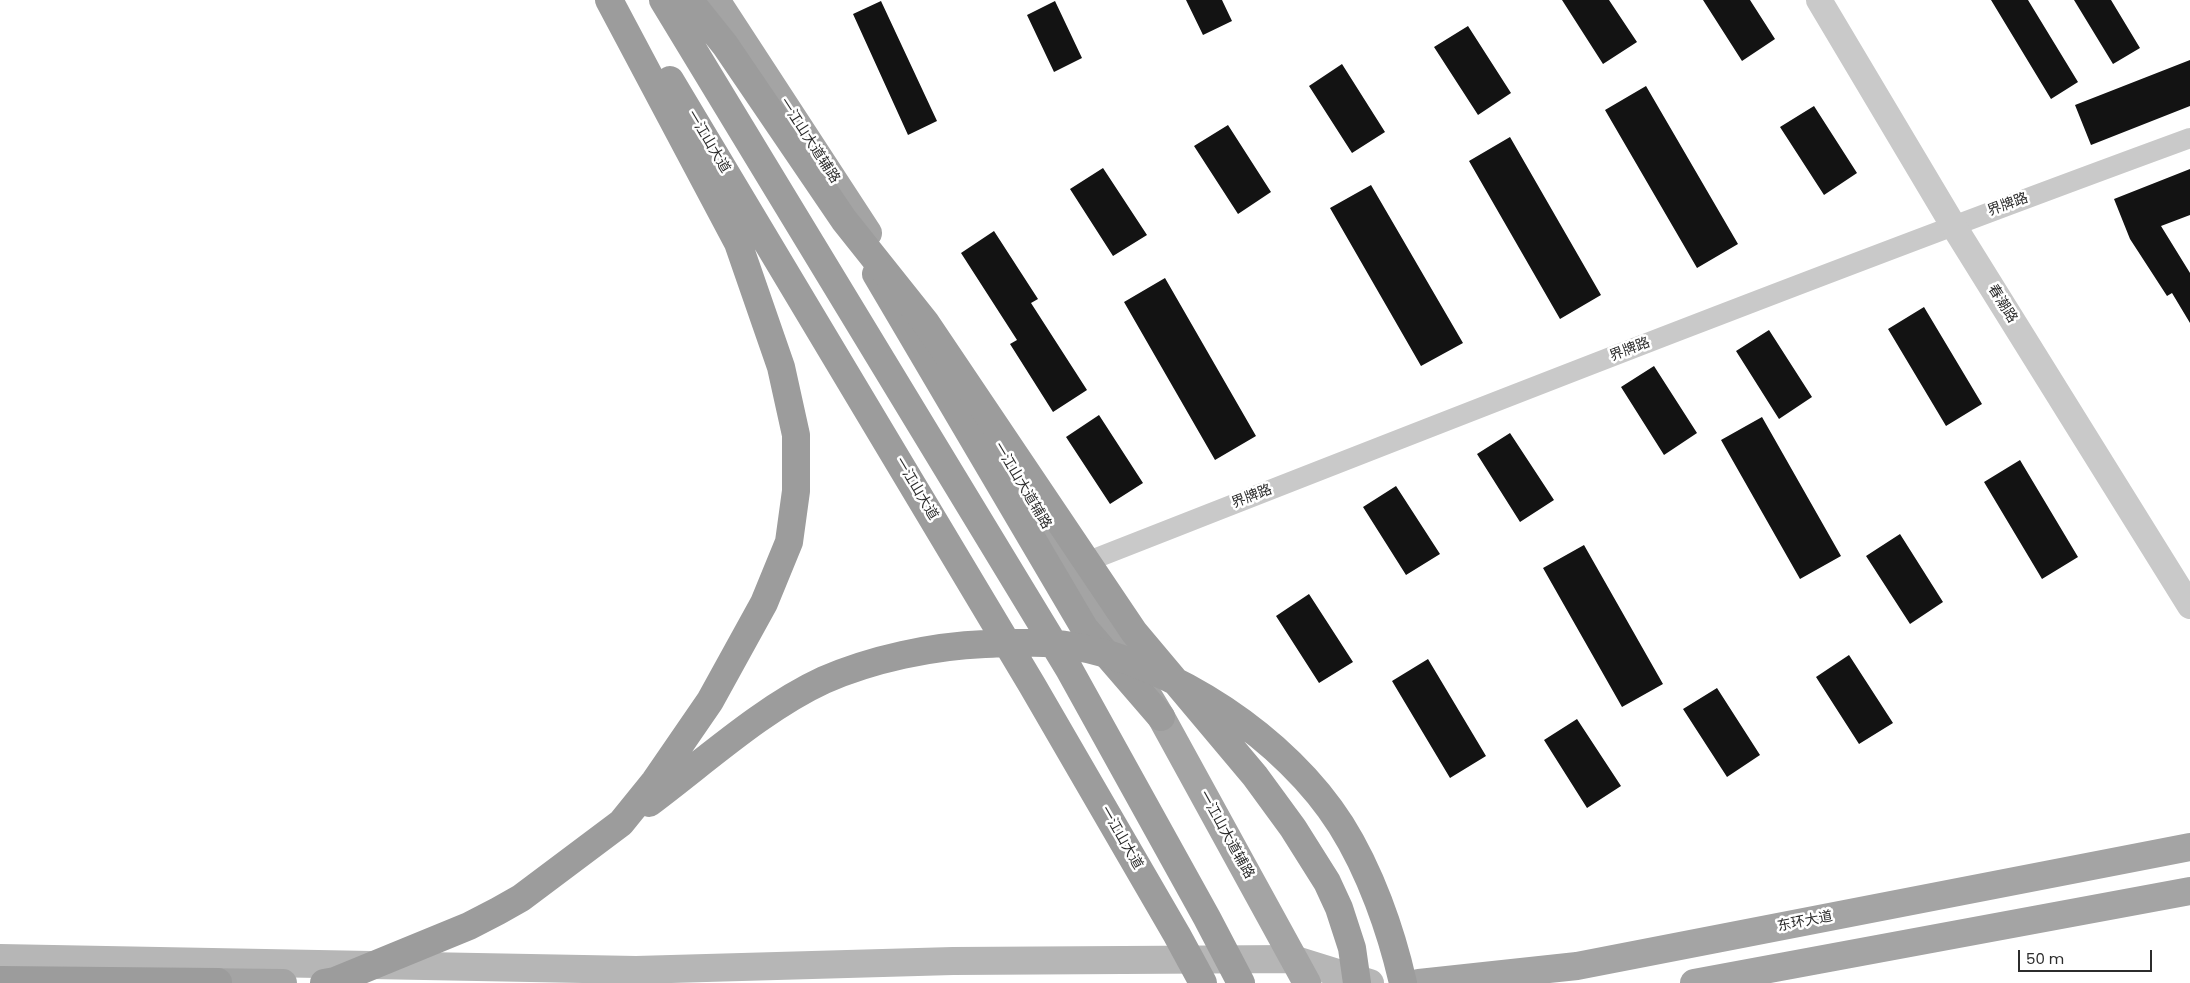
<!DOCTYPE html>
<html>
<head>
<meta charset="utf-8">
<style>
	body { margin:0 }
	#map { position:relative; width:2190px; height:983px; overflow:hidden; background:#fff; font-family:Poppins,sans-serif }
	canvas { display:block }
	.scale { position:absolute; left:2018px; top:950px; width:134px; height:22px; box-sizing:border-box; border:2px solid #2c2c2c; border-top:0; padding-left:6px; font-size:15px; line-height:18px; white-space:nowrap; color:#2c2c2c; -webkit-text-stroke:4px #fff; paint-order:stroke }
</style>
</head>
<body>
<div id="map">
<canvas width="2190" height="983"></canvas>
<div class="scale">50 m</div>
</div>
<script>
const context = document.querySelector('canvas').getContext('2d');
context.lineJoin = 'round';
function paint(path, color) { context.fillStyle = color; context.fill(path, 'evenodd'); }
function trace(path, color, width, dash) { context.strokeStyle = color; context.lineWidth = width; context.lineCap = dash ? 'butt' : 'round'; context.setLineDash(dash || []); context.stroke(path); }
function write(font, color, halo, rows, align = 'center') {
  context.font = font + ' Poppins,"Noto Sans SC",sans-serif'; context.lineWidth = 5; context.setLineDash([]); context.textBaseline = 'middle'; context.strokeStyle = halo; context.fillStyle = color; for (const [text, x, y, turn = 0] of rows) {
    context.save(); context.translate(x, y); context.rotate((+turn || 0) * Math.PI / 180); context.textAlign = isNaN(turn) ? turn : align; if (halo) context.strokeText(text, 0, 0); context.fillText(text, 0, 0); context.restore();
  }
}
paint(new Path2D(`
	M1186 0H1222L1232 21 1203 35Z
	M1562 0H1609L1637 42 1603 64Z
	M1703 0H1750L1775 39 1742 61Z
	M1991 0H2028L2078 82 2051 99Z
	M2074 0H2111L2140 48 2113 64Z
	M881 1 937 121 908 135 853 14Z
	M1055 1 1082 58 1054 72 1027 15Z
	M1468 26 1511 93 1478 115 1434 47Z
	M2190 60V106L2091 145 2075 105Z
	M1342 64 1385 132 1352 153 1309 86Z
	M1646 86 1738 244 1697 268 1605 110Z
	M1814 106 1857 173 1824 195 1780 127Z
	M1228 125 1271 192 1238 214 1194 146Z
	M1510 137 1601 295 1560 319 1469 161Z
	M1103 168 1147 235 1113 256 1070 189Z
	M2190 169V215L2161 226 2190 273V323L2172 293 2167 296 2130 239 2114 199Z
	M1371 185 1463 343 1421 366 1330 208Z
	M994 231 1038 299 1031 303 1087 390 1053 412 1010 344 1017 340 961 253Z
	M1165 278 1256 436 1215 460 1124 302Z
	M1924 307 1982 404 1946 426 1888 329Z
	M1769 330 1812 397 1779 419 1736 351Z
	M1654 366 1697 433 1664 455 1621 387Z
	M1099 415 1143 483 1110 504 1066 437Z
	M1762 417 1841 556 1800 579 1721 440Z
	M1510 433 1554 500 1520 522 1477 454Z
	M2020 460 2078 557 2042 579 1984 482Z
	M1396 486 1440 554 1406 575 1363 507Z
	M1900 534 1943 602 1910 624 1866 556Z
	M1584 545 1663 684 1622 707 1543 568Z
	M1309 594 1353 662 1319 683 1276 616Z
	M1849 655 1893 723 1859 744 1816 677Z
	M1428 659 1486 756 1450 778 1392 681Z
	M1717 688 1760 755 1727 777 1683 709Z
	M1577 719 1621 786 1587 808 1544 740Z`), '#131313');
trace(new Path2D(`
	M1076 566C1446 421 1816 275 2190 138`), '#c9c9c9', 20);
trace(new Path2D(`
	M1819 0 1953 225 2190 606`), '#c9c9c9', 26);
trace(new Path2D(`
	M0 958 636 970 953 961 1293 959 1370 983`), '#b6b6b6', 28);
trace(new Path2D(`
	M716 0 868 233
	M1028 496 1161 717 1307 983
	M195 982 283 983
	M1419 983 1577 966 2190 847
	M1694 983 2190 891`), '#a4a4a4', 28);
trace(new Path2D(`
	M876 274 1085 629 1161 717
	M0 980 218 982`), '#9c9c9c', 28);
trace(new Path2D(`
	M663 0 1069 669 1207 918 1241 983
	M689 0 725 45 844 220 926 323 1134 632 1255 776 1293 828 1327 882 1339 908 1352 948 1357 983
	M670 80 1032 685 1177 935 1203 983
	M649 803C704 762 763 708 824 680 872 659 933 646 985 644 1014 643 1043 641 1072 646 1173 663 1287 739 1341 825 1370 871 1391 930 1403 983
	M324 983 335 981 469 926 498 911 521 898 621 823 655 781 710 701 764 603 789 542 796 491V435L781 367 738 243 609 0`), '#9c9c9c', 28);
write('14px', '#2c2c2c', '#fff', [
	["一江山大道辅路",809,141,57],
	["一江山大道",708,142,59],
	["界牌路",2008,205,-20],
	["春潮路",2002,304,58],
	["界牌路",1630,350,-21],
	["一江山大道辅路",1022,486,59],
	["一江山大道",916,489,59],
	["界牌路",1252,497,-21],
	["一江山大道辅路",1226,835,61],
	["一江山大道",1121,838,60],
	["东环大道",1805,922,-11]
]);
</script>
</body>
</html>
